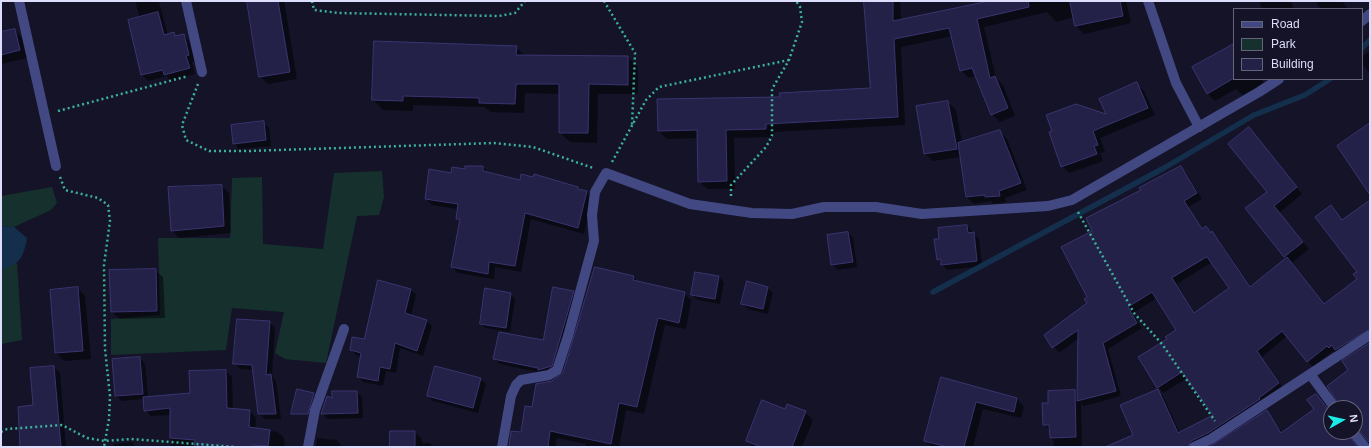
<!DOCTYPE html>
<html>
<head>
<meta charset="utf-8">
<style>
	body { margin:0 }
	#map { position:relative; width:1371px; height:448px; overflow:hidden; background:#141328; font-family:Arial,sans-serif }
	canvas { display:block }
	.frame { position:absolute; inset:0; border:2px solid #ddddfc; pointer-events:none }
	.legend { position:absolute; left:1233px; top:8px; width:130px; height:72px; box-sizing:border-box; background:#141328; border:1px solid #64647d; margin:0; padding:5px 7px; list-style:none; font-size:12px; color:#ddddfc }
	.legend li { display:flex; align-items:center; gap:8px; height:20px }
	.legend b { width:20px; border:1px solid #64647d }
	.north { position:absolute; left:1323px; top:400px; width:40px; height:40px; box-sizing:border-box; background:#141328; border:1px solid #64647d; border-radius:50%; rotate:82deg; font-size:11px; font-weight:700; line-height:16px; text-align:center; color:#ddddfc }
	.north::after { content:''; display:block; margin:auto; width:14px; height:18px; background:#1beae5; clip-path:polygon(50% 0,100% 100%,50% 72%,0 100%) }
</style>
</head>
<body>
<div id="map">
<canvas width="1371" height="448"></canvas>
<div class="frame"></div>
<ul class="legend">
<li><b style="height:5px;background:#424882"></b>Road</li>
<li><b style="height:11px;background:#16312d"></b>Park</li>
<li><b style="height:11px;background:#232147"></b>Building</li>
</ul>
<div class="north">N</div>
</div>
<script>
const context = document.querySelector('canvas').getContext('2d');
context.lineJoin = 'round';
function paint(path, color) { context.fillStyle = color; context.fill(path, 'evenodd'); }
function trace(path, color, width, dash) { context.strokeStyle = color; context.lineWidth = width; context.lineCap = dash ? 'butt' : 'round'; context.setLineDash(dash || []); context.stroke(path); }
paint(new Path2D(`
	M382 171 384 197 379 215 357 216 326 363 285 359 275 353 284 312 232 308 226 350 111 355V319L160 315 158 238H230L232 178 262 177 263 244 323 249 334 173Z
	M52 187 57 203 51 210 14 227 1 226V196Z
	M17 263 22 340 1 344V269Z`), '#16312d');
paint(new Path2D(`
	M1 226 14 227 27 238C24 255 20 266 1 269Z`), '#142f4b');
paint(new Path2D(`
	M135 1H162L159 2 168 35 174 34 177 37 183 35 189 41 195 61 192 62 195 74 171 81 167 76 148 81 142 75 140 18Z
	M248 1H284L297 79 268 84 260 76Z
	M865 1H900L901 20 988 1H1126L1131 23 1084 34 1076 26 1074 17 1056 22 1047 12 984 27 996 78 1003 85 1015 116 1000 122 992 114 976 76 969 78 961 70 952 36 901 47 905 125 774 132V137L734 138 735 189H707L699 181 698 138 667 139 659 131 781 98 871 89Z
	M1259 1H1291L1294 9H1262Z
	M1315 1H1342L1348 9H1321Z
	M15 30 22 38 27 58 1 64V33Z
	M375 42 516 47 525 56 628 57 638 67V94H598L597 143 570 142 560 133V94L525 93 524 113 490 112 485 107 413 105V111L383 110 373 100Z
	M1234 45V79H1261L1264 83 1243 95 1236 89 1215 101 1207 93Z
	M1370 50V73L1362 64V57Z
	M1137 84 1144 91 1155 115 1100 138 1105 152 1100 153 1103 161 1069 173 1062 166 1050 133 1107 115Z
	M948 102 956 110 962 143 1000 132 1007 139 1027 190 1005 198 1006 202 993 204 991 201 974 204 966 197 961 157 933 161 925 154Z
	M263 122 269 128 271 146 239 149 234 143Z
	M1249 128 1302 194 1279 213 1309 249 1292 263 1325 305 1358 279V272L1331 206 1343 221 1370 201V337L1335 352 1333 351 1313 367 1287 336 1262 357 1284 389 1196 447H1107L1134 435 1157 390 1163 396 1180 433 1214 415 1187 378 1163 393 1158 387 1168 340 1177 330 1157 298 1133 313 1142 328 1108 349 1121 396 1084 406 1081 403 1082 447H1053L1054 441 1051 438 1050 430 1044 424 1050 404 1075 391 1078 395 1079 338 1059 353 1045 335 1088 304 1093 231 1142 190 1181 167 1186 172 1202 199 1188 207 1203 230 1206 228 1218 238 1251 287 1287 258 1246 208 1268 192ZM1212 262 1230 289 1195 313 1177 284Z
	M483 167 489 174 520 181 578 188 587 192 593 198 584 234 531 219 521 272 495 267 494 279 458 273 452 267 460 221 457 218 458 209 432 205 426 199 452 174Z
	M222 186 229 193 231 233 179 238 172 230 169 188Z
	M967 226 979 239 982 266 947 270 938 259Z
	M848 233 853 238 857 267 838 270 832 264Z
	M594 269 633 277 640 283 684 293 691 300 686 329 665 325 644 414 626 410 619 447H586V444L557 438 555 447H510L522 433 533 408 553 382 564 373Z
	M155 270 163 277 165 318 120 319 112 312Z
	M719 277 724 282 720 304 698 300 692 295Z
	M748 283 768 288 773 293 768 314 748 309 743 304Z
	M78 288 85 296 91 359 64 361 56 353Z
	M410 289 416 295 411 316 427 321 432 326 423 356 400 348 396 373 386 371 383 386 363 382 358 377 362 357 356 355 351 350 364 340Z
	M486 290 511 294 515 299 510 332 485 328 481 324Z
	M573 291 579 297 557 371 542 373 500 364 494 359 544 341Z
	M269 322 275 328 272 376 276 381 281 419H265L259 414 254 370 240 369 234 363Z
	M1370 343V441L1361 431H1358L1352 435 1353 443 1357 447H1211L1267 412 1283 433 1315 409 1316 395 1331 413V432H1355V408H1342L1349 371Z
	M140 358 145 364 148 397 191 393 226 371 232 377 233 410 250 411 256 418 255 429 278 432 284 438 285 447H171V415L151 416 145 410 144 399 122 401 116 396Z
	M53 367 60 373 66 447H21L34 406Z
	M942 378 1017 399 1024 407 1021 418 983 409 973 447H932L925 440Z
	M480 379 486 384 478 413 433 401 428 396Z
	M333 392H357L362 397 363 418 327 419 322 413 333 399Z
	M314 394 316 397 312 408 297 407Z
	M786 410 805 412 813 420 802 447H753L747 441Z
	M415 432 422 439V443H430L434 447H391Z
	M317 438 337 440 342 447H316Z
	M132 442 135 447H114V444Z`), '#0007');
trace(new Path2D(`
	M1362 48 1370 40
	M933 292 1164 168 1254 115 1305 95 1330 79`), '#142f4b', 5.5);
const building = new Path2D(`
	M247 1H278L290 72 259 77Z
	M864 1H893V21L989 1H1028L1029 7 977 19 990 78 995 76 1008 108 991 115 972 68 960 71 949 28 894 39 898 117 766 124V129L726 130 727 181 698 182 697 130 658 131 657 99 780 97 779 93 870 88Z
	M1070 1H1120L1123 16 1075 26Z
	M158 12 164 35 174 32 175 36 184 34 189 55 186 56 190 68 164 75 163 70 141 75 128 20Z
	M15 29 20 50 1 55V32Z
	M374 41 517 46 516 55 628 56V85L589 84 588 133H559V84H516L515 104 479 103V98L403 96V101L372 100Z
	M1234 44V78L1207 94 1192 67Z
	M1137 82 1148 108 1093 131 1098 145 1094 146 1097 154 1061 167 1049 132 1052 131 1046 115 1076 104 1106 114 1099 99Z
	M948 101 957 149 924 154 916 106Z
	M264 121 266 140 233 144 231 125Z
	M1370 123V195L1337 146Z
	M1249 127 1297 187 1274 206 1303 242 1284 257 1245 208 1267 192 1228 144Z
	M1000 130 1021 183 999 191 1000 196 985 197V195L966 197 958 143Z
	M465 166H483V171L520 180 521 174 533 177 534 174 578 187V189L587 191 578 228 525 213 515 266 489 262 488 274 451 267 460 219H456L458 204 425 199 429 169 451 173 452 167 465 169Z
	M1181 166 1197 193 1184 201 1202 229 1206 226 1211 233 1212 231 1250 287 1287 257 1324 304 1357 279 1353 274 1357 272 1315 217 1331 205 1342 220 1370 200V329L1335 350 1332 345 1329 348 1327 346 1307 362 1282 331 1257 351 1279 383 1259 398 1260 399 1208 433 1191 441 1188 447H1105L1133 435 1120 405 1158 389 1178 433 1213 415 1182 372 1157 388 1138 357 1167 339 1165 337 1176 330 1152 292 1128 307 1137 323 1103 343 1116 391 1077 401 1078 330 1052 348 1044 335 1087 303 1084 299 1087 297 1061 247 1092 231 1086 218 1141 190 1139 188ZM1207 257 1229 288 1194 313 1172 278Z
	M222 185 224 226 171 231 168 187Z
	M967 225 968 233 974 232 977 261 941 265V259L937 260 934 239H939L938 228Z
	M848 232 853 262 831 265 827 235Z
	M595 267 634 276 633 280 685 292 679 323 658 318 637 407 619 403 611 444 550 431 548 447H509L511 431 521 432 525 406 532 407 536 384 552 381 563 372Z
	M156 269 157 311 111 312 109 270Z
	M695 272 719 276 715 299 691 295Z
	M378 280 411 289 405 313 427 320 417 351 395 343 390 369 380 367 378 381 357 377 361 353 350 350 352 337 364 339Z
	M747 281 768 287 763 309 741 304Z
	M78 287 83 351 55 353 50 290Z
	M553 287 574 291 552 366 538 370V368L493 359 499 332 543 340Z
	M485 288 511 293 506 328 480 324Z
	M237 319 270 321 266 375 271 374 276 414H258L252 365 233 364Z
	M1370 343V443L1355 426V408H1341L1327 386 1348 370 1342 361Z
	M140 357 143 394 115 396 112 359Z
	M54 366 61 447H20L18 407 33 405 30 368Z
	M435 366 481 378 473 408 427 396Z
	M226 370 227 408 250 410 249 427 270 430 268 446 252 445V447H194L195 440 170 438V408L144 411 143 397 190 393 189 371Z
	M941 377 1017 398 1014 412 976 402 964 447H948L924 441Z
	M297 389 314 393 308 414H291Z
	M1075 390 1076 437 1050 438 1049 425H1043L1042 403H1048V391Z
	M332 391H357L358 413 321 414 327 396 332 398Z
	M1316 394 1331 413V432H1347L1357 447H1209L1267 410 1281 433 1314 409 1307 400Z
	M762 400 785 409 787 404 806 411 792 447H761L746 441Z
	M390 431H415V447H390Z`);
paint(building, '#232147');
trace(building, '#393571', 1);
trace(new Path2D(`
	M312 1 314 10 339 13 499 16 515 13 525 1
	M604 1 635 53 632 126
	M198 84 182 125 186 140 209 151H248L494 143 533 147 593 168
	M58 111 188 76
	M612 162 646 100 659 87 789 60
	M60 177 65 190 98 198 108 205 110 221 104 265 105 349 110 396 109 419 104 447
	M731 196V185L766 147 772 136V89L789 60 802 22 800 7 796 1
	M1078 212 1134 313 1162 344 1215 421
	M1 432 7 429 62 425 87 438 105 441 131 439 236 447`), '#3cb19b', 2.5, [2, 3]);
trace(new Path2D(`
	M19 1 56 166
	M186 1 202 72
	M1148 1 1176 83 1199 127
	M1362 21 1370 14
	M1310 374 1335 408
	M1353 432 1365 447
	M308 447 315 410 344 329
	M502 447 511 396 516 385 521 380 549 375 557 370 568 336 594 241 592 215 595 192 606 173 690 204 752 213 792 214 824 207H876L922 214 1048 206 1072 200 1259 92 1279 79
	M1194 447 1211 439 1370 335`), '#424882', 10);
</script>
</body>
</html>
